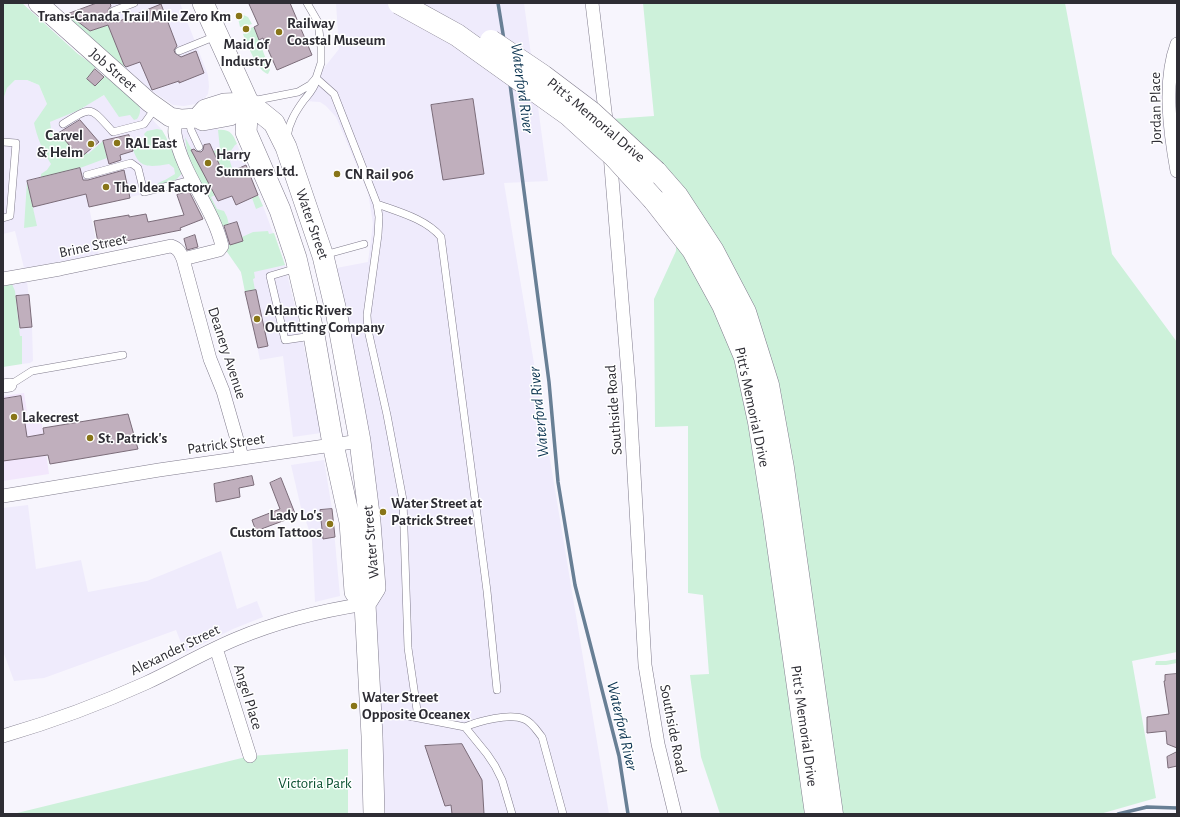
<!DOCTYPE html>
<html>
<head>
<meta charset="utf-8">
<style>
	body { margin:0 }
	#map { position:relative; width:1180px; height:817px; overflow:hidden; background:#f7f5fd; font-family:"Alegreya Sans",sans-serif }
	canvas { display:block }
	.frame { position:absolute; inset:0; border:4px solid #2e2d34; pointer-events:none }
</style>
</head>
<body>
<div id="map">
<canvas width="1180" height="817"></canvas>
<div class="frame"></div>
</div>
<script>
const context = document.querySelector('canvas').getContext('2d');
context.lineJoin = 'round';
function paint(path, color) { context.fillStyle = color; context.fill(path, 'evenodd'); }
function trace(path, color, width, dash) { context.strokeStyle = color; context.lineWidth = width; context.lineCap = dash ? 'butt' : 'round'; context.setLineDash(dash || []); context.stroke(path); }
function write(font, color, halo, rows, align = 'center') {
  context.font = font + ' "Alegreya Sans",sans-serif'; context.lineWidth = 3; context.setLineDash([]); context.textBaseline = 'middle'; context.strokeStyle = halo; context.fillStyle = color; for (const [text, x, y, turn = 0] of rows) {
    context.save(); context.translate(x, y); context.rotate((+turn || 0) * Math.PI / 180); context.textAlign = isNaN(turn) ? turn : align; if (halo) context.strokeText(text, 0, 0); context.fillText(text, 0, 0); context.restore();
  }
}
paint(new Path2D(`
	M95 3H180L208 75 209 87 208 94 203 100 195 104 184 106 173 105 152 91 65 15Z
	M336 3H524L548 181 504 183 609 814H374L375 588 326 270 368 262 373 224 368 192 336 117 326 106 320 102 304 101 316 78 339 49Z
	M15 80H27L39 85 47 104 50 122 79 109 119 87 142 108 162 130 176 159 185 184 89 207 99 255 24 268 15 231 3 234V100L7 88Z
	M217 127 218 130H220L236 145 237 144 263 206 285 265 301 332 321 433 293 437 283 356 260 360 241 272 225 249 178 134 181 130Z
	M27 281 32 327 33 361 30 363 22 364V336H20L12 284Z
	M324 460 332 509 340 596 315 602 312 538 301 508 291 465Z
	M28 505 36 569 81 560 88 592 147 581 221 551 237 609 257 601 263 617 233 629 185 653 176 630 44 678 14 681 3 651V508Z`), '#efebfc');
paint(new Path2D(`
	M24 393 28 418 41 417 49 474 3 481V396Z`), '#f2e7fc');
paint(new Path2D(`
	M3 3H22L78 54 95 66V69L87 79 95 86 106 75 139 105C141 110 140 115 137 119L134 120 130 115 119 117 104 95 79 110 50 122 51 129 56 135 59 133 88 154 103 141 107 158 80 168 41 178V174L47 170 51 164C43 152 37 137 34 123L47 104 39 85 27 80H15L7 88 3 100Z
	M643 3H1065L1112 254 1177 342V652L1132 661 1156 798 1100 814H720L701 757 690 675 709 674 703 595 688 593V426L655 427 654 299 676 251V180L611 119 654 116Z
	M68 14 90 31 108 25 125 68 65 15Z
	M241 14 248 17 252 24 240 27 238 18 241 17Z
	M254 27 270 70 268 74C258 72 247 44 243 34L249 32 250 28Z
	M157 129 162 130 166 137 182 173C177 181 167 184 158 187V183L165 180 175 174 174 168 169 164C145 168 137 168 131 142L146 138 144 134 147 131Z
	M218 130C230 129 233 134 237 144L235 145 228 155 233 171 230 172 233 178 222 192 211 197 217 209 224 211 227 217 229 225 220 227 200 185 188 157 185 137 208 181 213 151 220 149Z
	M27 181 37 226 24 228Z
	M258 195 263 206 256 209 252 198Z
	M268 231 269 234 274 233 285 265 254 272 255 278 253 279 255 290 245 292 241 272 225 249V246L243 241 242 237 253 232Z
	M12 284 15 291 20 336H22V364L3 367V286Z
	M1177 659V663L1166 665H1155L1156 661H1166Z
	M348 749V814H13L250 756Z`), '#cdf1da');
trace(new Path2D(`
	M498 3 504 40
	M510 84 549 382 558 482 575 585 619 756 628 814
	M1118 814 1147 807 1177 808`), '#687f95', 3.5);
const building = new Path2D(`
	M97 3H110L111 6 108 10 109 13 112 16H115L117 22 161 4 177 46 174 50 175 53 181 57 196 51 204 73 179 83V81L152 90 140 62 126 67 124 65 108 25 90 31 68 14Z
	M249 3H290L312 55 277 70 263 38 259 40 254 27 258 25Z
	M95 69 104 77 95 86 87 79Z
	M473 99 484 174 443 180 431 105Z
	M80 120 99 142 80 158 59 133Z
	M129 135 133 151 120 155 121 160 109 164 103 141Z
	M210 144 224 175 246 165 258 195 236 205 232 196 218 201 191 150 194 149 196 151 201 152 203 150 204 145Z
	M80 168 83 180H88L124 170 130 198 89 207 86 194 33 207 27 181Z
	M189 191 203 219 180 228 181 230 121 242 122 243 99 248 94 221 129 215V217L146 214 148 222 184 215 177 195Z
	M237 222 243 241 230 245 224 226Z
	M195 235 198 247 187 250 184 239Z
	M256 290 268 346 258 348 245 292Z
	M29 295 32 327 20 328 16 296Z
	M21 396 27 437 44 434 43 428 128 414 138 449 50 464 48 455 3 461V399Z
	M252 476 254 485 239 488 240 497 216 502 214 484Z
	M281 478 296 516 256 531 252 520 280 509 270 483Z
	M332 509 335 537 323 539 320 510Z
	M1177 674V748L1167 744 1166 731 1147 733V717L1169 714 1164 681H1165V675Z
	M462 744 482 780 484 814H452L451 805 445 806 425 746Z
	M1177 752V766L1168 768 1167 757Z`);
paint(building, '#c0afbd');
trace(building, '#7b6c79', 1);
const lane = new Path2D(`
	M113 11 134 3
	M179 51 216 36
	M316 78 334 94 377 204 379 217 378 235 367 315 368 330 387 415 403 500 408 648 418 717
	M252 101 298 92 310 85 316 78 321 63V47L318 22 307 3
	M189 119 191 130 199 147
	M63 124C93 105 90 107 113 132L144 124 156 107
	M287 137C289 122 296 111 304 100 309 94 314 89 316 81
	M3 142 16 143 10 216 3 218
	M87 175 131 163 138 168 144 192 192 180
	M377 204C399 212 426 219 441 237L487 591 497 690
	M324 255 364 244
	M297 268 270 276 285 340 312 336
	M10 385 32 371 123 355
	M373 715H403L465 727 487 754 495 766 502 780 512 814
	M465 727C479 721 509 713 524 719 532 722 537 731 542 737L563 814`);
const street = new Path2D(`
	M592 3 607 128
	M1177 44C1163 82 1170 132 1177 171
	M176 119C176 123 174 129 175 134 182 174 213 207 222 246L219 250 183 259
	M610 154 629 386 645 665 658 744 675 814
	M3 279 60 269 171 246C178 248 180 252 183 259L210 359 223 391 242 457
	M3 386 10 385
	M3 496 159 470 360 441
	M216 648 250 756
	M3 736C51 722 100 704 146 683 176 669 205 652 236 639 279 621 319 611 365 604`);
const secondary = new Path2D(`
	M38 3 149 102 170 117 182 119 197 118 203 121 225 117 230 116 248 102
	M197 118 205 109 224 103 248 102`);
const primary = new Path2D(`
	M203 3 248 102 246 132 280 210 296 258 314 335 333 444 350 522 355 592 365 604
	M248 102 274 123 286 147 323 256 336 311 360 441 370 522 375 588 365 604
	M365 604 372 736 374 814`);
const highway = new Path2D(`
	M656 172 677 196 713 251 745 312 768 385 783 468 832 814
	M654 200 693 250 723 305 745 357 759 422 774 517 816 814`);
trace(lane, '#807c8d', 8);
trace(street, '#807c8d', 14);
trace(secondary, '#807c8d', 20);
trace(primary, '#807c8d', 22);
trace(highway, '#807c8d', 23);
trace(lane, '#fff', 7);
trace(street, '#fff', 13);
trace(secondary, '#fff', 19);
trace(primary, '#fff', 21);
trace(highway, '#fff', 22);
const highwayBridge = new Path2D(`
	M399 3 457 35 569 115 614 156 654 200
	M491 41 543 76 592 113 656 172`);
trace(highwayBridge, '#807c8d', 23, []);
trace(highwayBridge, '#fff', 22);
for (const [x, y, r, color] of [
	[239,16,4,"#887518"],
	[246,29,4,"#887518"],
	[279,32,4,"#887518"],
	[117,143,4,"#887518"],
	[91,144,4,"#887518"],
	[208,163,4,"#887518"],
	[337,174,4,"#887518"],
	[106,187,4,"#887518"],
	[257,319,4,"#887518"],
	[14,417,4,"#887518"],
	[90,438,4,"#887518"],
	[383,512,4,"#887518"],
	[330,524,4,"#887518"],
	[354,706,4,"#887518"]
]) { const dot = new Path2D(); dot.arc(x, y, r, 0, 2 * Math.PI); context.fillStyle = color; context.fill(dot); trace(dot, '#fff', 1.5); }
write('bold 15px', '#2e2d34', '#fff', [
	["Trans-Canada Trail Mile Zero Km",231,16,"right"],
	["Railway",287,23],
	["Coastal Museum",287,40],
	["Maid of",246,44,"center"],
	["Industry",246,61,"center"],
	["Carvel",83,135,"right"],
	["& Helm",83,152,"right"],
	["RAL East",125,143],
	["Harry",216,154],
	["Summers Ltd.",216,171],
	["CN Rail 906",345,174],
	["The Idea Factory",114,187],
	["Atlantic Rivers",265,310],
	["Outfitting Company",265,327],
	["Lakecrest",22,417],
	["St. Patrick's",98,438],
	["Water Street at",391,503],
	["Patrick Street",391,520],
	["Lady Lo's",322,515,"right"],
	["Custom Tattoos",322,532,"right"],
	["Water Street",362,697],
	["Opposite Oceanex",362,714]
], 'left');
write('15px', '#2e2d34', '#fff', [
	["Job Street",113,70,41],
	["Jordan Place",1156,108,-91],
	["Pitt's Memorial Drive",596,120,40],
	["Water Street",312,224,71],
	["Brine Street",93,246,-12],
	["Deanery Avenue",227,353,72],
	["Pitt's Memorial Drive",752,407,78],
	["Southside Road",614,410,-94],
	["Patrick Street",226,444,-8],
	["Water Street",371,542,-95],
	["Alexander Street",175,650,-26],
	["Angel Place",248,697,73],
	["Pitt's Memorial Drive",804,726,82],
	["Southside Road",673,729,79]
]);
write('15px', '#0a5030', '#fff', [
	["Victoria Park",315,783]
]);
write('italic 16px', '#09324f', '#fff', [
	["Waterford River",522,88,82],
	["Waterford River",539,412,-96],
	["Waterford River",622,726,77]
]);
</script>
</body>
</html>
